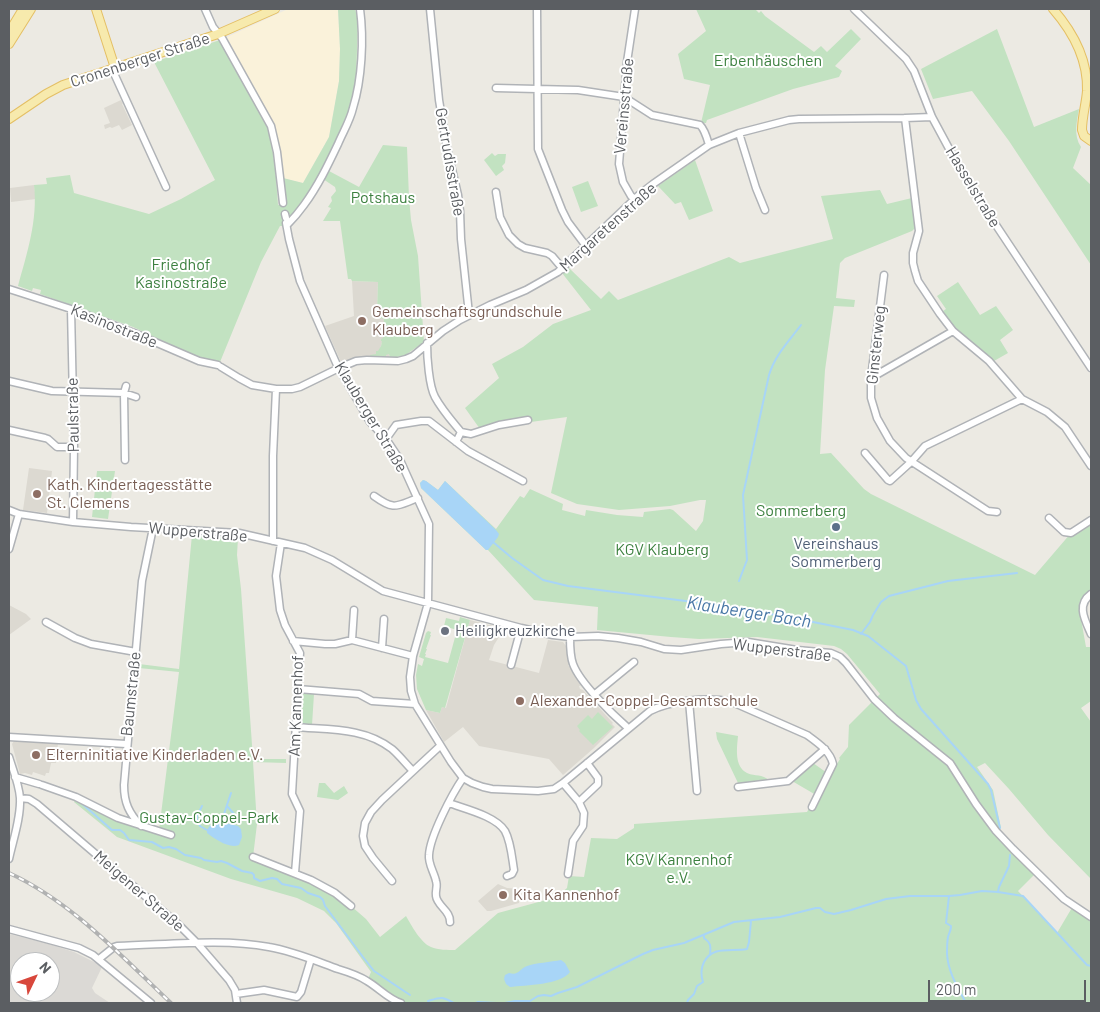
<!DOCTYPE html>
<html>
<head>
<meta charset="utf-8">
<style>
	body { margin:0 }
	#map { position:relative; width:1100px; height:1012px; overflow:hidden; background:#eceae3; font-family:Barlow,sans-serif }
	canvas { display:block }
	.frame { position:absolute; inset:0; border:10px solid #5b5e62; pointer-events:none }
	.north { position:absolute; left:10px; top:952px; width:50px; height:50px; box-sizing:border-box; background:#fff; border:1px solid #bdbfc0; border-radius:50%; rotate:48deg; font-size:14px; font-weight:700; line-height:20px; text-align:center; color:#5b5e62 }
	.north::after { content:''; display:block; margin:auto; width:18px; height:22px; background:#d8473c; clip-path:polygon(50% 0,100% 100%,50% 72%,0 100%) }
	.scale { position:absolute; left:928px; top:980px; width:158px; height:22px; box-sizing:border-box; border:2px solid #5b5e62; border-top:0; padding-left:6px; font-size:15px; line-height:18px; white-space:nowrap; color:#5b5e62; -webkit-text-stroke:4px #fff; paint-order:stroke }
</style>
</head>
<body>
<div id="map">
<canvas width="1100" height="1012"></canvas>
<div class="frame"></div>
<div class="north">N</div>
<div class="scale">200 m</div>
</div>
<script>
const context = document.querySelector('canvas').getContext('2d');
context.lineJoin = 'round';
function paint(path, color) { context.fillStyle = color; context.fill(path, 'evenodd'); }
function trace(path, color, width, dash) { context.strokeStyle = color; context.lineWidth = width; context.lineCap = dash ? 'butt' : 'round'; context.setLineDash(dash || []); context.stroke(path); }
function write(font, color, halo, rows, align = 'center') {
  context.font = font + ' Barlow,sans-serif'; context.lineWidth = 4; context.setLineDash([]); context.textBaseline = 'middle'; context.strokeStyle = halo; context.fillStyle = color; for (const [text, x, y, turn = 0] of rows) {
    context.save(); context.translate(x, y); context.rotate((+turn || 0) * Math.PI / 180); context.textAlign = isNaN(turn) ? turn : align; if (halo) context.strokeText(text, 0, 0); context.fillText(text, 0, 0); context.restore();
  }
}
paint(new Path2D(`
	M288 9H338L340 49 339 81 329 137 303 183 283 178 277 137 273 122 250 83 227 37Z`), '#faf2da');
paint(new Path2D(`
	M9 934 46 943 74 952 98 964 102 967 92 988 95 993 110 1003H9ZM20 962H50V992H20Z`), '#dbd9d5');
paint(new Path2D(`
	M121 100 123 104H122L132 125 122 130 119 125 112 128 110 127 105 129 104 125 110 123 104 108Z
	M34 185 36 199 11 202 10 188Z
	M352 281 378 282 377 310H380L384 319 383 339 380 349 389 354 390 358H356L341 362 325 326 354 316Z
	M29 468 52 471 47 513 23 510Z
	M9 605 26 614 31 619 9 635Z
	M470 620 504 629 494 645 489 660 539 673 548 640 563 642 566 646 570 664 568 665 582 685 579 686 580 689 583 690 613 723 612 724 615 727 594 748 563 775 549 759 479 746 463 727 444 742 426 710 440 713 442 707 446 708Z
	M23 740 58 743 56 763H51L49 773H46L45 776 33 772 32 775 25 773 20 774 12 744 14 741Z
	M498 884 507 888 521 889 519 903 491 911H487L478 901Z`), '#dcd9d1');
paint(new Path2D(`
	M338 9H355L358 20 356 80 351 106 346 124 326 162 302 204 291 216 289 214 282 226H280L261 262 220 362 195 356 133 327 40 294 41 290 33 288 32 291 18 286C27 253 38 220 34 185L47 184 46 178 70 175 74 193 149 214 181 199 215 180 154 62 220 40 270 129 276 177 278 205 286 202 283 178 303 183 329 137 339 81 340 49Z
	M696 9H755L759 13 761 11 765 16 814 52 821 46 827 52 851 29 861 39 835 66 842 71 839 77 793 89 707 120 706 123H701L710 85 684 79 678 54 706 31Z
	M997 29 1034 127 1079 109C1077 121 1073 135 1081 147L1073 168 1091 185V265L1009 141 972 91 933 99 921 69Z
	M383 145 407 147 409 198 411 220 418 256 424 342 404 356 390 358 389 354 386 355V358H371L370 355 376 354V351H378L381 346 382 341H381V339L383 338 384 319 380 318V311L377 310 378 282 352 281 351 279H348L340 221H323L331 208 328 207 332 201 331 197 336 191 335 187 323 179 329 171 359 187Z
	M492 153 495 156 498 154H506L505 163 502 166 504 170 496 176 484 160Z
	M695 160 713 211 689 220 681 202 675 204 658 186Z
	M588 181 598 206 581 212 572 187Z
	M880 190 887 204 912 198 915 228 912 231 845 258 840 263 836 298 855 300 854 307 834 306 825 370 820 454 831 453 864 489 871 494 1035 575 1071 533 1091 520V590C1084 594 1081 600 1079 608L1086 647H1091V701L1081 708 1091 722V879L1048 835 1009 789 985 763 977 767 993 790 1001 828 997 831 1036 873 1018 891 1057 933 1073 906 1091 917V1003H411L399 1001 368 979 371 972 336 923 324 911 297 898 231 879 117 837 74 802 76 797 118 818 159 830 179 672 139 668V664L179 669 192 535 238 538 237 555 241 589 253 759H286V763L253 762 257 824 253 857 295 873 351 906 366 919 380 937 406 916C411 925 421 943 431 947 438 950 448 950 455 950L498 913 557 897 567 888 569 876 584 877 591 838 617 839 634 828V824L807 812 816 795 792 781 813 763 830 775 840 759 839 758 848 747 849 725 880 694 847 654 841 649 834 646 757 637 699 639 671 637 597 630 598 607 534 600 488 550H486L421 488 420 483 423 480 426 481 438 490 445 481 496 529 520 496 524 498 530 489 563 504 562 510 585 516 586 510 617 515 643 517 644 512 670 509 673 510 696 531 703 521 706 500H700L670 506 619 510 577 504 551 493 567 417 480 429 465 408 499 378 492 364 523 347 553 324 591 310 562 273 569 268 601 299 609 291 618 300 729 257 740 263 833 239 821 196Z
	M958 282 980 315 996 306 1013 330 1000 340 1008 353 994 361 957 331 943 311 946 309 937 296Z
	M97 471H115L108 519 92 517Z
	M460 617 470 620 445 708 442 707 440 713 426 710 417 689 416 675 418 664 422 666 424 659 419 657 426 633 428 631 431 632 430 635H431L426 649H427L425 654H426L425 657 448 663 457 630 444 626 446 618 459 621Z
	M301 693 314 694 312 725H299Z
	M598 712 613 727 593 745 579 731 580 730 577 726 588 715 592 719Z
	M716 732 738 736C737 748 734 766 747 773 756 777 761 773 770 781L741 785 738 783 717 739Z
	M319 783H325L334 793 344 786 348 793 338 800 317 797Z`), '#c2e2c1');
paint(new Path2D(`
	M423 480 426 481 438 490 445 481 496 530 499 534 498 537 488 550H486L421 488 420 483Z
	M222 822 238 826 241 829 242 837 239 845C229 849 215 839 207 833V830C210 824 215 823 222 822Z
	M561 960 565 963 570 972C561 985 526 985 510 987L506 984 504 979 505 975 509 973C519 976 519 969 527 966 535 963 551 962 561 960Z`), '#a8d5f7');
trace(new Path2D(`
	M493 542 512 558 543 580 568 586 709 604 788 617 853 630 868 636 906 666 916 700 921 709 988 784 991 790 1000 828
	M739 581 747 560 743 495 769 375C775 355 789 341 801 325
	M861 634 870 622 873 615 881 602 889 596 948 581 1017 573
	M79 801 112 830H120L124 833 129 840 152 842 163 848 169 847 176 849 185 855 201 858 204 860 217 862 221 861 227 863 242 871 252 873 254 875V878L260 881 272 878 277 879 282 884 301 888 308 893 320 897 323 900 325 906 363 957 374 971 410 995
	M227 806 234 814 238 823
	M223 817 231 793
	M197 819V816L202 806
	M197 820 200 826 207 830
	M998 892 999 887 1009 866 1010 855
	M949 896 946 923 951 926C951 931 949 933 948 937 947 942 947 949 947 954 948 972 958 988 966 1003
	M704 935V938C711 943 711 946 710 955
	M428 1001C441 997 442 996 454 1003
	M476 1003 478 1002 496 1003
	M505 1003 515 1001H530L538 996 544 995 551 996 558 993 577 987 643 954 653 950 684 943 734 922 780 917 816 908H820L825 912 834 914 851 910 886 899 910 896H949L960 895 982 891 998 892 1023 896 1087 965 1091 966
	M687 1003 688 1000 694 994 697 986 703 982C701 976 701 968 704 962 713 945 731 952 747 949L749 942 751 921`), '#a8d5f7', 2);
const minor = new Path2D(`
	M205 9 213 27 222 38 271 126 277 152 283 203
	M430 9 439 100 447 148 458 195 460 211 461 239 469 314
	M537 9 538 149 562 210 568 222 586 246
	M635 9 627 62 619 164 623 182 631 196 635 199
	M854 9 906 59 914 71 932 117 953 156 976 195 1091 368
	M112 69 166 187
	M496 88 578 90 624 97 652 115 700 125C705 130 707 138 709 145
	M905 118 919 231 913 253V263L915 271 918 281 940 314 953 331 989 361 1022 399 1047 412 1065 427 1091 466
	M739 133 756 188 765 210
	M496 192 500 217 509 235 518 244 525 248 547 253 552 256 563 269
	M285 214 286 218
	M286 223 289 239 300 281 337 365 370 422 386 439 400 460 429 524 428 603 413 656 410 677 411 691 415 704 451 762 463 778 472 783 483 787 492 789 538 791 554 789 563 783 650 711C672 700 708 697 732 702L807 735C818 743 830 751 833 764L812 807
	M287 225C293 219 299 212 304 205 318 186 328 165 338 144 343 132 350 121 353 108 362 79 364 39 360 9
	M884 275 871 378V398L877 418 890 441 906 458 988 511 997 512
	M9 289 71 309 134 333 199 361 218 365
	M71 309 74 447 73 522
	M427 343C427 357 429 386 435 397 442 410 452 421 461 432
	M221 367 239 378 252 385 276 389H292L300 387 339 368 356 361 367 360 398 361 406 359 413 356 443 331 460 320 490 305 526 290 558 272 640 194 653 184 709 145 739 133 789 120 799 119 905 118 932 117
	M871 378 953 331
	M9 381 52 391 124 393 136 397
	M9 430 45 438 48 439 57 447H74
	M386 439 396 425 421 421H429L468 451 523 481
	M456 442 461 432 471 434 499 425 528 420
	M865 453 888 480 890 481 911 462 925 446 1022 399
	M125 460 124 393 126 386
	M374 496C395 511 396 506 418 498
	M9 510 19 514 73 522 131 527 239 533 305 548 332 560 383 591 521 628 553 635 570 637 598 636 618 638 641 642 664 649 681 650 721 644 748 642 797 650 831 653 840 657 846 663 874 699 894 718 950 763 976 804 996 831 1013 849 1064 899 1091 917
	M1049 518 1064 532 1071 533 1091 520
	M273 541V456L276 389
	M281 543 276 576 280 610 285 625 300 653 292 794 300 811 295 873
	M9 549 19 514
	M1091 594C1076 605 1085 620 1091 634
	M46 622 75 638 91 644 136 652
	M570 637C570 646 570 656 573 664 580 683 612 714 628 728
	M352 640 354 610
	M293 641 325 644H335L352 640 413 656
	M382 648 384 619
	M511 665 521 628
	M298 689 359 694 372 701 415 704
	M595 694 634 662
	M689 701 697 791
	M295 727C328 730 364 727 392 749 399 755 406 764 413 771
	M9 737 126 744
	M9 757C13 770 19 784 20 798 21 818 13 840 9 859
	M15 777 39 784
	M563 783 579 802 584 813 583 826 573 841 568 874
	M42 785 76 797 118 818 171 835
	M738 787 788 781 825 749
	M20 798 29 799 37 804 179 925 197 943 229 980 235 990 237 1003
	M579 802 598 784V778L587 763
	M449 803C465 809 496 816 505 831 511 842 512 858 514 870L512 874 507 876
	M141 826C129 813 124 803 124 785L142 581 153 528
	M253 857 311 880 335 893 351 906
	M392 881 373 858 365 846 363 836 365 823 371 812 382 800 440 746
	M450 922C451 911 437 906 436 896 435 891 438 886 436 881 434 872 428 864 429 855 430 836 452 794 463 778
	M9 929 79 948 93 955 151 1003
	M99 959 114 947 117 946C165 945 222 938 269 947 293 951 316 961 338 969 348 972 358 975 367 981 379 988 388 999 401 1003
	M236 994 264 990 297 997 301 992 311 959`);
const major = new Path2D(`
	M96 9 115 68
	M1053 9C1073 32 1088 60 1087 91 1086 104 1082 117 1082 130L1084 136 1091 141
	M9 32 23 9
	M9 44 31 9
	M9 119 46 94 63 85 218 34 275 9`);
trace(minor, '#b0b3b7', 9);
trace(major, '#e4bf64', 10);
trace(minor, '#fff', 6);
trace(major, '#f7eaad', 8);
const rail = new Path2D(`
	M9 873C72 902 121 956 171 1003`);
trace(rail, '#b1b2b2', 4);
trace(rail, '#fff', 2, [5.5]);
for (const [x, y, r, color] of [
	[362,321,5,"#8d6e63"],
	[37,494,5,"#8d6e63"],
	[836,527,5,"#5c6f8a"],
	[445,631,5,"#6b7280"],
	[520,701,5,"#8d6e63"],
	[36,755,5,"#8d6e63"],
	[503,895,5,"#8d6e63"]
]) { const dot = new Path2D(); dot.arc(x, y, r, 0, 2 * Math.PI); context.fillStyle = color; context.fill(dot); trace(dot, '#fff', 2); }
write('16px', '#5b5e62', '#fff', [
	["Cronenberger Straße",140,60,-18],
	["Vereinsstraße",624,106,-85],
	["Gertrudisstraße",450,162,80],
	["Hasselstraße",973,187,59],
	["Margaretenstraße",608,227,-42],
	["Kasinostraße",114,326,22],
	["Ginsterweg",876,345,-84],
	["Paulstraße",73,415,-91],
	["Klauberger Straße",371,417,59],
	["Wupperstraße",198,532,5],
	["Wupperstraße",782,650,7],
	["Baumstraße",131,694,-84],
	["Am Kannenhof",296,706,-88],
	["Meigener Straße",139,891,41]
]);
write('16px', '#3c803f', '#fff', [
	["Erbenhäuschen",768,61],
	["Potshaus",383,198],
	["Friedhof",181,265],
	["Kasinostraße",181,283],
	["Sommerberg",801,511],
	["KGV Klauberg",662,550],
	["Gustav-Coppel-Park",209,818],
	["KGV Kannenhof",679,860],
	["e.V.",679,878]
]);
write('16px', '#785e54', '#fff', [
	["Gemeinschaftsgrundschule",372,312],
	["Klauberg",372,330],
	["Kath. Kindertagesstätte",47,485],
	["St. Clemens",47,503],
	["Alexander-Coppel-Gesamtschule",530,701],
	["Elterninitiative Kinderladen e.V.",46,755],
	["Kita Kannenhof",513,895]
], 'left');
write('16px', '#4e5e75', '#fff', [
	["Vereinshaus",836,544],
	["Sommerberg",836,562]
]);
write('16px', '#5b616d', '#fff', [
	["Heiligkreuzkirche",455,631]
], 'left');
write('italic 18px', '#4877a6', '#fff', [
	["Klauberger Bach",749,612,9]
]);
</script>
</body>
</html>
